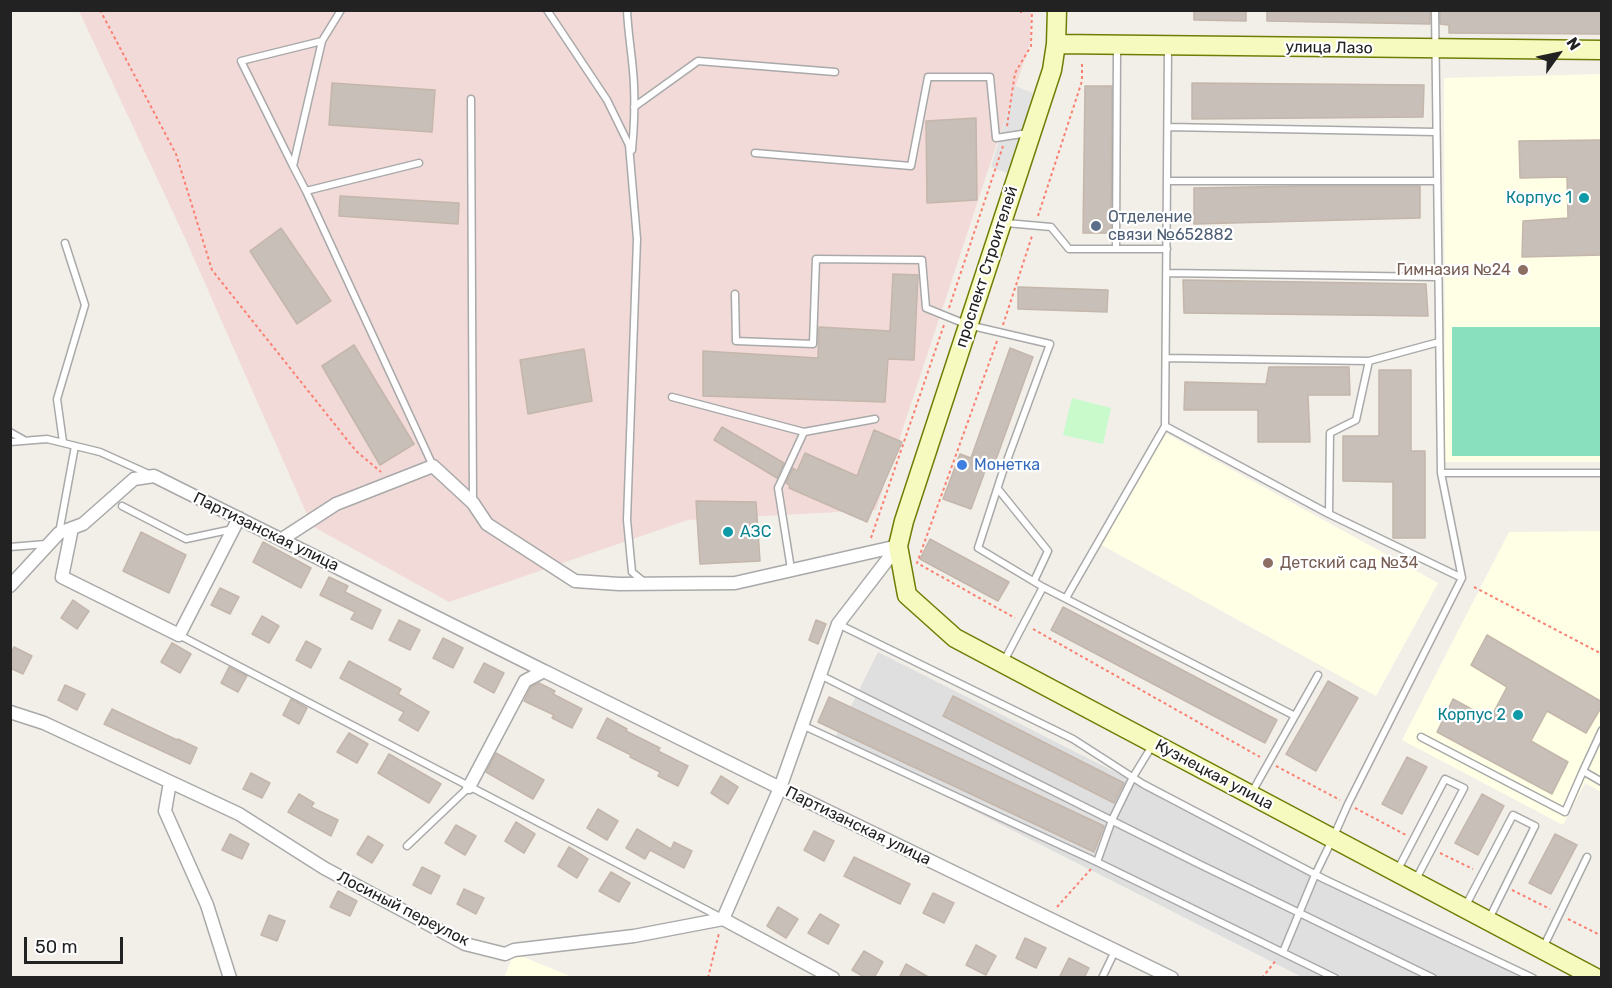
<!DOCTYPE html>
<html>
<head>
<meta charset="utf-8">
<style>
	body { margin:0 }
	#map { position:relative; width:1612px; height:988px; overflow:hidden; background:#f2efe9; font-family:Rubik,sans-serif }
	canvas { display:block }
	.frame { position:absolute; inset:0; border:12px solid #222; pointer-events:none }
	.north { position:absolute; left:1528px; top:24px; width:60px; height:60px; -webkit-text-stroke:4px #fff; paint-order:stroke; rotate:57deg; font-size:16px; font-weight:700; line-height:24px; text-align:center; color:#222 }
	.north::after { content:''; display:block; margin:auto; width:21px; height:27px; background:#222; clip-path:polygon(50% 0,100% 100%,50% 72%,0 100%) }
	.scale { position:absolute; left:24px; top:937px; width:99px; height:27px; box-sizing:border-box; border:3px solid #222; border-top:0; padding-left:8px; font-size:18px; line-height:21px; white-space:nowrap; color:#222; -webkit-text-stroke:4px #fff; paint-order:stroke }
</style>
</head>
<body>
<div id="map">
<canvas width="1612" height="988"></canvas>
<div class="frame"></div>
<div class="north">N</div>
<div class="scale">50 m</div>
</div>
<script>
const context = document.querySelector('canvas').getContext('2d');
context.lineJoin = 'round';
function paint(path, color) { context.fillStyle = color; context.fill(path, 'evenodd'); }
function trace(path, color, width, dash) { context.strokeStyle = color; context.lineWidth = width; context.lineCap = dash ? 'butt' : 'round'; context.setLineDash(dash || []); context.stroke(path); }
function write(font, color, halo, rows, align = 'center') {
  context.font = font + ' Rubik,sans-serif'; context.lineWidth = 4.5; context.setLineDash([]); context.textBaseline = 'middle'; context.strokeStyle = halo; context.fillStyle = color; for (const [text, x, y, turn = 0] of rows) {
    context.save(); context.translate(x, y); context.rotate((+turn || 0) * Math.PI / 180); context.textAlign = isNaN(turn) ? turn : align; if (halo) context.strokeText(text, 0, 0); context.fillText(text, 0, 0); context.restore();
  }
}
paint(new Path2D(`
	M878 652 1520 977H1302L834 740Z`), '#e0dfdf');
paint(new Path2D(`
	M79 11H1031L1030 43 876 510 688 520 449 602 312 526 185 238Z`), '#f2dad9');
paint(new Path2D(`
	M1601 74V462H1445L1444 78Z
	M1160 430 1438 583 1376 696 1098 543Z
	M1601 531V792L1585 783 1563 825 1402 740 1509 532Z
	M514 953 572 977 504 978Z`), '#ffffe5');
paint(new Path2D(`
	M1072 398 1111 408 1103 444 1063 435Z`), '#c8facc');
paint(new Path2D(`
	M1452 327H1601V456H1452Z`), '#88e0be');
paint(new Path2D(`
	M1015 86 1033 93 1010 174 991 167Z`), '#e2e2e2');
const building = new Path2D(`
	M1194 10H1246V21L1194 20Z
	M1267 10H1430V24L1267 21Z
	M1440 10H1602V34L1449 33V25L1440 24Z
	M332 83 435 90 432 132 329 125Z
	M1192 83 1424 85 1423 117 1192 119Z
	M1085 86H1112L1111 233H1083Z
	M976 118 977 200 927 203 926 121Z
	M1602 140V255L1522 257 1523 221 1568 218 1567 177 1520 178 1519 141Z
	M1300 186H1420V218L1194 224V188Z
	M340 196 459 203 458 224 339 216Z
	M281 228 331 301 297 324 250 251Z
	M893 274 918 275 914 360 888 359 885 402 703 396V351L818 358 819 327 890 331Z
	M1183 280 1426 284 1428 316 1184 313Z
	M1018 287 1108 290 1107 312 1018 309Z
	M354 345 414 444 380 465 322 366Z
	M1010 348 1033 357 994 465 988 463 971 509 943 499 960 454 971 458Z
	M584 349 592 401 528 414 520 360Z
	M1269 367H1349L1350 395H1308L1310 442H1258V410H1184L1185 382 1266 384Z
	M1379 370H1411V451H1425V538H1393V482L1343 481V436H1379Z
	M722 427 784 463 777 478 714 440Z
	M874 430 902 442 867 522 789 488 790 486 786 483 793 468 797 471 805 453 857 476Z
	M696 501 756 502 760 561 700 564Z
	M141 532 186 555 169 593 123 571Z
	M930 539 1009 582 998 601 920 559Z
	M263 542 311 568 301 588 253 562Z
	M329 577 348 586 345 592 381 610 372 629 351 619 355 612 320 595Z
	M220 588 239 597 230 614 211 605Z
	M73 600 89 611 77 629 61 618Z
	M1063 607 1277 720 1265 743 1051 630Z
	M262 616 279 626 269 643 252 634Z
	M399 620 420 630 410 650 389 640Z
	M816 620 826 624 818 644 809 640Z
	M1487 635 1602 702V706L1586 733 1547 711 1531 741 1568 762 1552 794 1437 732 1453 699 1490 719 1507 687 1471 665Z
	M443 638 463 648 453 668 433 658Z
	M306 641 321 649 311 668 296 660Z
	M172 643 191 654 180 673 161 662Z
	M14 647 32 656 23 674 10 668V655Z
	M349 661 401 689 398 694 429 712 418 731 399 720 404 712 340 678Z
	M484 663 504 673 494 693 474 682Z
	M229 667 247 676 238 692 221 683Z
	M1328 681 1358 698 1316 771 1286 754Z
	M539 683 555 691 553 694 582 709 572 728 552 718 554 715 524 701 531 687Z
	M65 685 85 694 77 710 58 700Z
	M953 696 1124 783 1114 803 943 716Z
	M829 697 1104 826 1094 852 818 722Z
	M291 699 307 708 299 724 283 715Z
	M112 709 177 740 178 739 197 748 190 764 104 724Z
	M607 718 627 729 626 731 660 748 658 751 688 766 678 786 658 776 660 772 630 757 631 755 597 738Z
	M349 733 368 744 357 763 337 752Z
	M496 753 544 780 533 799 486 772Z
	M389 754 441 784 429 803 378 773Z
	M1407 757 1427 767 1402 814 1382 804Z
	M251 773 270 783 262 798 243 789Z
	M721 776 738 787 728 804 711 793Z
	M299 794 314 803 311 807 338 820 331 836 288 812Z
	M1482 794 1504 806 1478 855 1455 843Z
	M598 809 618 821 607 840 587 828Z
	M516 822 535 834 524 853 505 841Z
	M456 825 476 836 465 855 445 843Z
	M637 829 671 849 674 842 692 851 684 868 650 850 645 859 626 848Z
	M814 831 834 841 824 861 804 850Z
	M230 834 249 844 242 859 222 850Z
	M1555 834 1577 845 1551 894 1529 883Z
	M368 836 383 845 372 863 357 854Z
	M569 847 588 859 577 878 558 866Z
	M854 857 910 884 900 904 844 876Z
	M422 867 440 876 431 894 413 885Z
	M611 872 630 883 619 902 599 891Z
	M464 889 484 898 476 914 457 904Z
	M338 891 357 901 350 916 330 907Z
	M933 893 954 903 944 923 923 913Z
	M778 907 798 919 786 938 767 926Z
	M820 914 839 925 828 944 808 933Z
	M269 915 285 921 277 941 261 935Z
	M1025 938 1046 948 1036 968 1016 958Z
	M976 945 996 956 986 975 966 965Z
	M864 951 883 962 874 978H866L852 970Z
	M1069 958 1089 968 1084 978H1059Z
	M906 964 930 978H899Z`);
paint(building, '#c7bfb8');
trace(building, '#c4b6ab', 1.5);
const lane = new Path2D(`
	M547 10 607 100 629 145 637 239 627 520 632 572 643 581
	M627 10C628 35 633 60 634 85 635 107 634 129 632 150
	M322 41 241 61 293 166 322 41 341 10
	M1168 46 1165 426 1329 514 1462 578
	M471 99 473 503
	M634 107 698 61 835 72
	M1168 127 1436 132
	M755 153 911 166 928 77H990L996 138 1028 133
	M419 163 306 191 433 466
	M293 166 306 191
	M1167 181H1437
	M1006 223 1051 227 1069 249H1116L1117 46
	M1116 249H1167
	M1167 273 1438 277
	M735 294 736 341 813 344 816 259 922 260 926 308 968 325 1050 344 1002 474 978 548 1043 587 1295 716
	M1166 358 1369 361 1439 342
	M672 397 804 432 875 419
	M10 432 24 440
	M10 442 47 439 100 452 151 475
	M63 442 57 399 85 305 65 243
	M1441 473H1602
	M998 489 1048 551 1034 581
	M122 506 186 539 233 529
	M1329 514 1330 433 1356 420 1369 361
	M59 533 75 446
	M10 547 46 544
	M791 569 778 488 804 432
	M1066 598 1165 426
	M838 624 1073 739 1143 784 1324 879 1533 978
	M179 635 722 918
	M1003 663 1043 587
	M820 675 1201 865 1433 978
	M802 725 1097 862 1335 978
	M1602 730 1583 771 1602 782
	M1421 737 1565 812 1583 771
	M1251 794 1318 675
	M407 846 469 787
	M1097 862 1112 820 1133 777 1152 746
	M1397 871 1445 779 1464 788 1415 881
	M1465 907 1513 815 1535 826 1489 919
	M1543 948 1587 857
	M1283 952 1315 875 1333 838 1348 804 1462 578 1441 473 1435 10
	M1102 978 1115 951`);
const street = new Path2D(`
	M72 528 62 577 179 635 239 518
	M282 539 336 504 433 466 473 503 487 524 575 581 619 584 735 583 898 546
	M10 586 59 533 83 524 134 479 154 476 544 671
	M10 712 44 723 239 814 324 868 465 944 505 954 514 950 634 936 723 919
	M170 782 165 811 207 905 230 978
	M469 787 525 681 544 671 780 788 1172 978
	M723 919 780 788 838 624 898 546
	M723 919 833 978`);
const secondary = new Path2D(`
	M1057 10 1056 44 1052 70 904 521 898 546 907 595 955 638 1596 978
	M1056 44 1602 50`);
trace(lane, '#a9a9a9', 9);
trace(street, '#a9a9a9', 15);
trace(secondary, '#707d05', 21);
trace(new Path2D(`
	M100 10 176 154 212 270 356 451 381 472
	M1021 13V10
	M1007 126 1015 73 1031 46 1032 10
	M1038 216 1082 81V61
	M949 308 1003 146
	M1003 325 1032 236
	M997 341 917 563 1015 618
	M871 538 944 325
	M1474 587 1602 654
	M1033 629 1260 757
	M1276 766 1340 800
	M1355 808 1406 835
	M1440 853 1473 869
	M1512 890 1550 909
	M1057 907 1091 869
	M1568 919 1602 936
	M708 978 719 933
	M1262 978 1277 959`), '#fa8072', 2, [3, 3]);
trace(lane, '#fff', 6);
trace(street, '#fff', 12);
trace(secondary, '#f7fabf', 18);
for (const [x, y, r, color] of [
	[1584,198,6,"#0f9aa8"],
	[1096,226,6,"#5c6f8a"],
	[1523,270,6,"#8d6e63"],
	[962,465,6,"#3f7fe0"],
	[728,532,6,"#0f9aa8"],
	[1268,563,6,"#8d6e63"],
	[1518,715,6,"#0f9aa8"]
]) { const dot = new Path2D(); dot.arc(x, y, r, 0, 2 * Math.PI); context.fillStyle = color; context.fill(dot); trace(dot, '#fff', 2); }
write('16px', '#222', '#fff', [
	["улица Лазо",1329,48,1],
	["проспект Строителей",987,267,-72],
	["Партизанская улица",266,532,26],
	["Кузнецкая улица",1214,775,28],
	["Партизанская улица",858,826,26],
	["Лосиный переулок",403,909,27]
]);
write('16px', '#0d838f', '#fff', [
	["Корпус 1",1572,198],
	["АЗС",740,532,"left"],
	["Корпус 2",1506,715]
], 'right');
write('16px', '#4e5e75', '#fff', [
	["Отделение",1108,217],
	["связи №652882",1108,235]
], 'left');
write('16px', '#785e54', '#fff', [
	["Гимназия №24",1511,270],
	["Детский сад №34",1280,563,"left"]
], 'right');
write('16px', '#366cbe', '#fff', [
	["Монетка",974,465]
], 'left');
</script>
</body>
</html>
